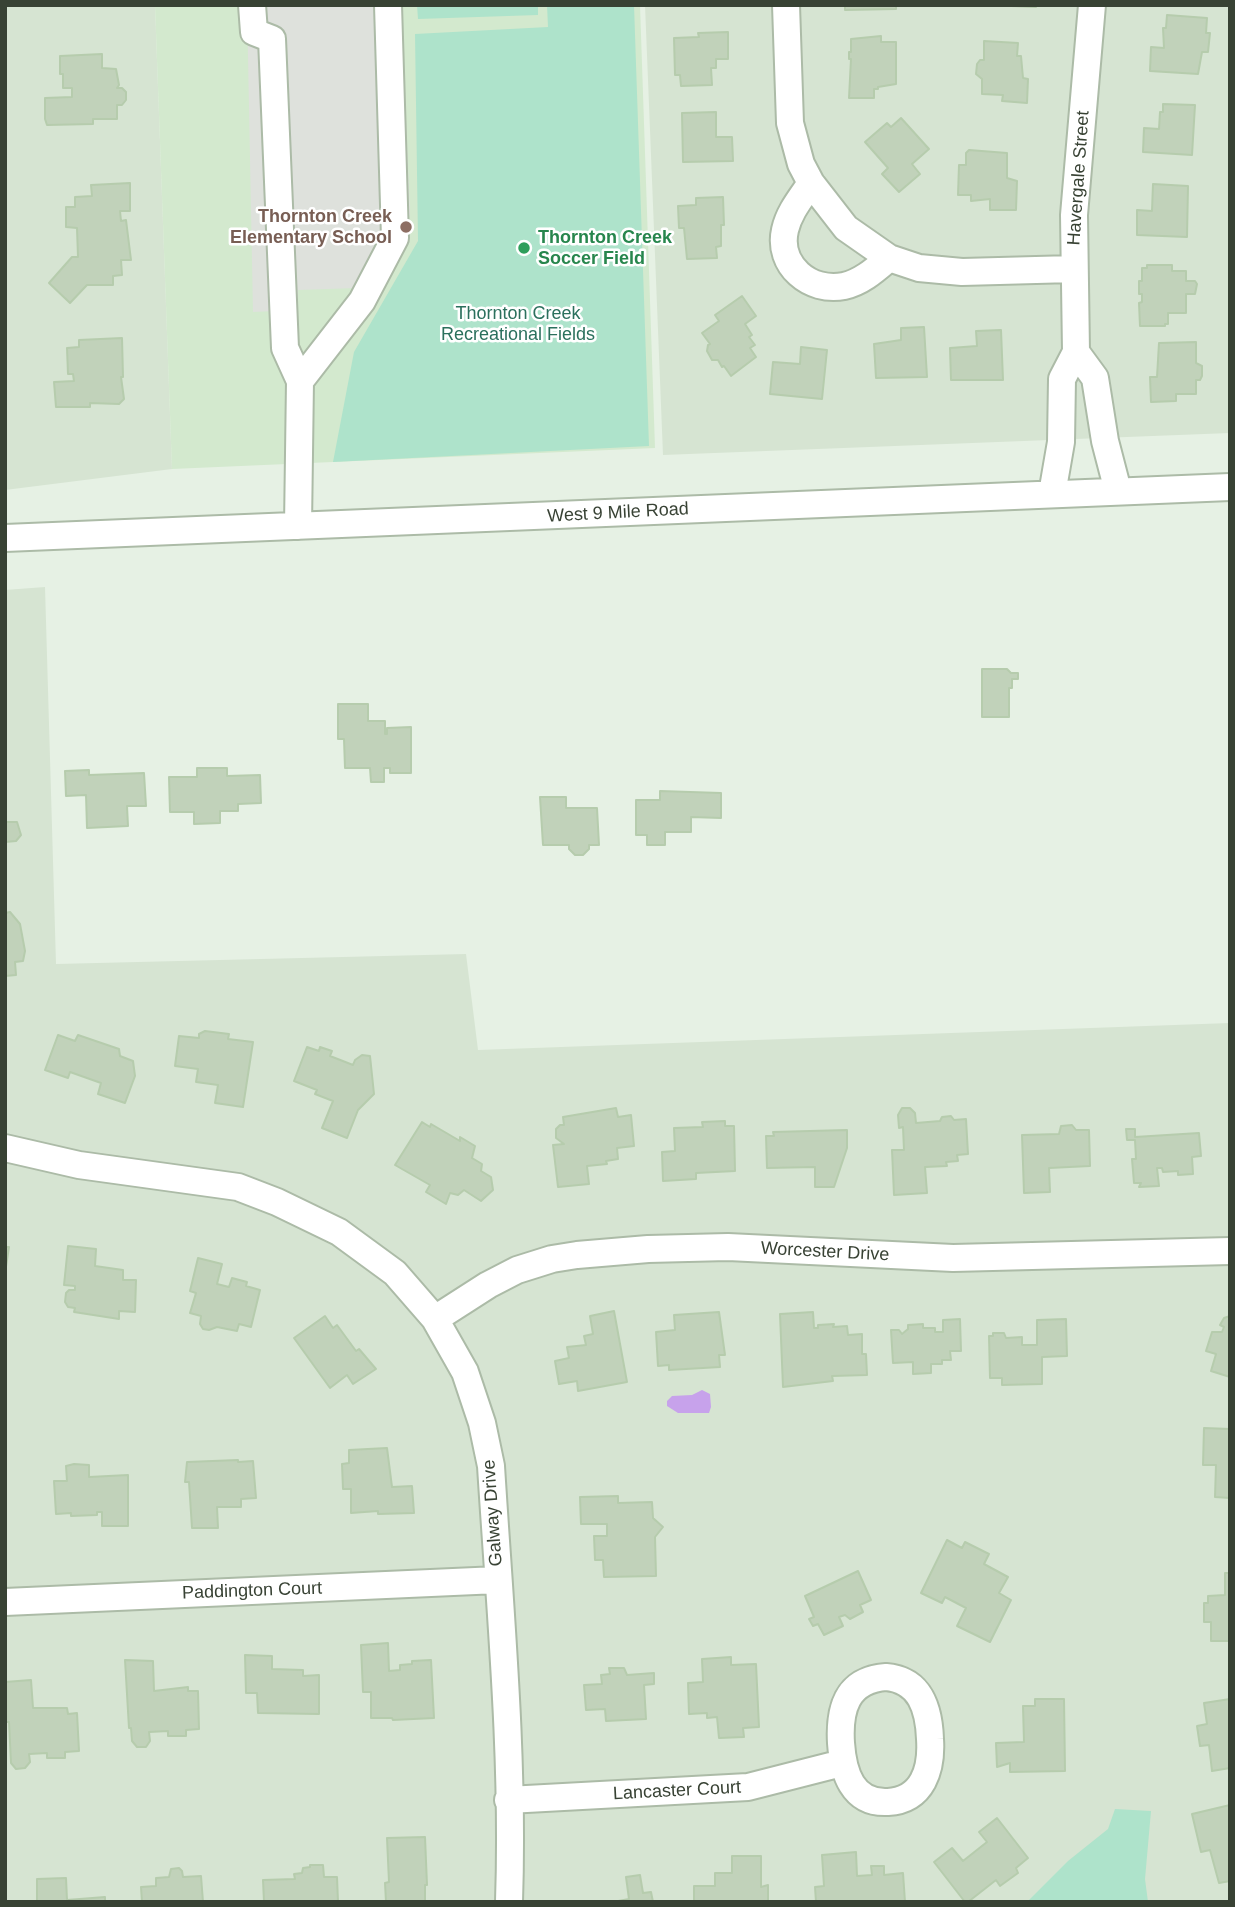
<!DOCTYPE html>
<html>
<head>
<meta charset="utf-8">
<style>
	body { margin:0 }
	#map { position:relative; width:1235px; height:1907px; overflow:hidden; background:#e6f1e4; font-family:Arial,sans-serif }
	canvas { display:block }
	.frame { position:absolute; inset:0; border:7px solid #384234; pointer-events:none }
</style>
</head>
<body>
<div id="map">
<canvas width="1235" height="1907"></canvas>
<div class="frame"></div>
</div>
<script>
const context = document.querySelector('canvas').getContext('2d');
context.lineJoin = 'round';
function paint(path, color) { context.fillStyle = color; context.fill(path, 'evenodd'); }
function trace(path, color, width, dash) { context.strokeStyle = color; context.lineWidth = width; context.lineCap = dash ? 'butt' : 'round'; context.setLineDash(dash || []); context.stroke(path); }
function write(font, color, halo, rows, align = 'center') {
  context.font = font + ' Arial,sans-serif'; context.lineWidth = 5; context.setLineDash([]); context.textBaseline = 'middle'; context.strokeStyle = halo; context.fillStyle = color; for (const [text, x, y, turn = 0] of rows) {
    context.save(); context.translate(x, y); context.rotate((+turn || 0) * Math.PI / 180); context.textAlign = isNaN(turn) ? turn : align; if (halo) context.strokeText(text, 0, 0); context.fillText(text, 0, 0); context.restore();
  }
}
paint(new Path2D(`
	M5 5H155L172 469 5 490Z
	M645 5H1230V433L663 455Z
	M45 587 56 964 466 954 478 1050 1230 1023V1902H5V590Z`), '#d6e4d2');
paint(new Path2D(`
	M155 5H640L655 448 172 469Z`), '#d3e9ce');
paint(new Path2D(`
	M417 5H538V15L418 19Z
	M547 5H634L649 446 333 462 354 352 418 241 415 34 548 27Z
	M1115 1809 1151 1811 1145 1879 1148 1902H1027L1068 1861 1108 1829Z`), '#aee3cb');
paint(new Path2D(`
	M247 5H401L410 214 386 287 298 290V310L253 312Z`), '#dee1dc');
paint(new Path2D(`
	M702 1390 710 1394 711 1407 709 1413H678L667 1406V1401L672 1396 692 1395Z`), '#c7a2eb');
const building = new Path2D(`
	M845 5H896V9L845 10Z
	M986 5H1036V7Z
	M1167 15 1207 18 1206 33H1210L1208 52H1202L1198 74 1150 71 1151 47 1164 48 1163 28H1166Z
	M728 32V59H716V68H711L712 85 681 86 680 75H675L674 38 699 37 698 33Z
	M881 36V42H896V84L878 87V89H874V98H849L851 59H849V52H851V39Z
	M984 41 1018 43 1017 56H1021L1023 78 1028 79 1027 103 1002 101 1003 95 982 94V79L976 74 977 64 980 60H984Z
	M102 54V68L116 69 119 85 117 88H122L126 92V100L122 105H117V119H93V124L47 125 45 119V98L72 97V88H63V74H60V56Z
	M1163 104 1195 105 1192 155 1143 152 1144 128 1159 129 1160 112H1163Z
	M716 112V137H732L733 161 683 162 682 113Z
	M901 118 929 149 912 164 920 174 899 192 882 174 888 168 865 142 887 123 891 127Z
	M969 150 1007 153V178L1017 181 1016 210H990V199L971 201V195H958L959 165H966V153Z
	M130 183V211H120L121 221 126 220 131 260H121L122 275 113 276V285H87L70 303 49 283 72 257H78L77 228 66 227V207H75V197L92 196 91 185Z
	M1153 184 1188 186 1187 237 1137 235V210L1152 211Z
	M723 197 724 225H721V246L716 247 717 258 687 259 684 228H679L678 206 696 205V198Z
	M1147 265H1172V271H1186V281H1195L1197 284 1195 294H1186V313H1168V324H1165V326H1140L1139 303 1142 302V294H1139V281H1142V268H1147Z
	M742 296 756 316 745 324 752 335 749 337 755 345 750 348 756 357 731 376 724 366 722 367 718 360H712L707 351 708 345 710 344 702 333 719 321 715 315Z
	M924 327 927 377 876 378 874 344 901 340V328Z
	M1001 330 1003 380H951L950 348 977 346 976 331Z
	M122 338 123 377H121L124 399 119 404 90 403V407H56L54 382 74 381 73 374H68L67 348 79 347V340Z
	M1196 342V363L1202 366V376L1200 380H1196V394H1176V401L1151 402 1150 377H1157L1159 343Z
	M801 347 827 350 822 399 770 394 773 362 800 364Z
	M982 669H1007L1011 673H1018V679H1012V688H1009V717H982Z
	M338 704H368V721H385V734H387V728L411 727V773H390V768H384V782H371L370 768H345L344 739H338Z
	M197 768H227V776L260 775 261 803 238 804V811H220V823L194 824V812H170L169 777H197Z
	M89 770V775L144 773 146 806H127L128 826 87 828 86 795 66 796 65 771Z
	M660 791 721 793V818L691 817V832H665V845H647V835H636V800H660Z
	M540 797H566V808H597L599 845H589V849L583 855H575L569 849V845H543Z
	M5 822H17L21 835 16 841 5 842Z
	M10 912 20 924 25 951 23 961 15 962 16 975 5 976V913Z
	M205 1031 229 1034 228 1039 253 1042 243 1107 215 1103 218 1085 196 1082 198 1069 175 1066 179 1036 199 1038V1034Z
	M58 1035 75 1041 78 1035 119 1049 120 1056 133 1061 135 1076 125 1103 98 1094 101 1083 70 1072 68 1078 45 1070Z
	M307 1047 319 1051 320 1047 332 1051 330 1056 353 1065 355 1060 362 1055 370 1056 374 1094 358 1110 347 1138 322 1128 333 1101 315 1094 317 1090 294 1081Z
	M616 1108 618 1117 631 1115 634 1146 617 1148 618 1159 606 1161 607 1164 587 1166 589 1184 558 1187 553 1145 564 1144 556 1138V1129L560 1125H564L563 1117Z
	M902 1108H910L915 1113 916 1123 940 1121 942 1117 951 1116 954 1120 966 1119 968 1154 957 1155 958 1161 946 1162 947 1166 925 1167 927 1193 894 1195 892 1150H904L903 1127 899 1128 898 1115Z
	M725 1121V1126H734L735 1171 696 1173V1179L663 1181 662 1152 675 1151 674 1128 703 1127 702 1122Z
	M422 1122 430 1127 431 1124 460 1141V1137L475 1146 472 1158 482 1164 481 1171 491 1177 493 1190 481 1201 464 1190 458 1195 450 1193 446 1204 426 1192 430 1185 395 1165Z
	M1072 1125 1076 1130H1089L1090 1166 1049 1168 1050 1192 1024 1193 1022 1135 1059 1134 1061 1126Z
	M1126 1129H1135V1137L1199 1133 1201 1156 1192 1157 1193 1174 1178 1175V1171L1163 1172 1162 1168H1157L1159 1186 1139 1187 1141 1183H1134L1132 1159H1136L1135 1140H1127Z
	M847 1130V1148L834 1187H815V1167L767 1168 766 1136H774L773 1132Z
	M68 1246 96 1249 95 1266 123 1270V1280H136L135 1312 119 1311V1319L74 1312 75 1308 68 1307 65 1302 66 1293 69 1290H75V1286L64 1285Z
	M5 1247H9L5 1273Z
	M198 1258 222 1264 217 1284 229 1287 232 1278 247 1282 246 1286 260 1290 251 1327 239 1324 237 1331 217 1327 209 1330 203 1329 200 1324 201 1316 190 1313 196 1293 190 1291Z
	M614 1311 627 1382 578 1391 577 1381 559 1384 555 1361 569 1358 567 1347 586 1345 584 1336 593 1334 590 1316Z
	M719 1312 725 1355H719L720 1367 669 1370V1365L658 1366 656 1332 675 1330 674 1315Z
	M813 1312 814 1328H818V1325L834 1324 833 1327 847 1326 848 1335 862 1334V1354H866L867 1375 832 1376 833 1381 783 1387 780 1314Z
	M325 1316 333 1328 337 1325 356 1351 359 1349 376 1369 353 1384 347 1375 330 1388 294 1338Z
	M1230 1316V1377L1211 1371 1216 1354 1206 1351 1212 1332H1222L1224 1327 1220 1325 1224 1318Z
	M960 1319 961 1351H950L951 1360H942V1364H931V1373L913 1374V1362L893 1363 891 1330H899L902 1334 908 1329V1325L923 1324V1328H935V1332H943V1320Z
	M1066 1319 1067 1356 1042 1357V1384L1002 1385V1378H990L989 1336H993V1333H1004L1006 1338 1022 1337V1345H1037V1320Z
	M1204 1428 1230 1429V1498L1215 1497 1216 1465H1203Z
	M387 1448 392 1487 412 1486 414 1513 378 1514V1511L351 1513V1489H343L342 1464 349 1463V1450Z
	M238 1460V1462L253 1461 256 1498 241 1499V1507H217L218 1528H192L189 1482H185L187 1462Z
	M74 1464 89 1465V1477L128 1475V1526H102V1512H97V1515L71 1516V1513L56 1514 54 1481H67L66 1466Z
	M618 1496V1503L652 1502 653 1518 663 1527 655 1537 656 1576 604 1577 603 1560H595L594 1536H607V1524H581L580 1497Z
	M947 1540 962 1548 965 1542 989 1554 984 1564 1008 1577 999 1593 1011 1600 990 1642 957 1626 966 1608 945 1597 942 1603 921 1593Z
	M858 1571 871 1600 860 1605 863 1612 850 1619 845 1615 839 1617 843 1626 824 1635 818 1624 813 1626 809 1619 814 1617 805 1596Z
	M1225 1573H1230V1641H1211V1622H1204V1603H1208V1596L1225 1595Z
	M388 1643 389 1671 400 1670V1665L412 1664V1661L431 1660 434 1718 393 1720 392 1718H371V1692H363L361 1645Z
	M245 1655 272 1656V1669L303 1670V1676L319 1675V1714L258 1713 257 1693H246Z
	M731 1657V1665L756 1664 759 1727 743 1728 744 1737 719 1738 717 1717 707 1718V1713L689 1714 688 1683 703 1682 702 1659Z
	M125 1660 153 1661 154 1691 188 1687V1691H198L199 1729 186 1730V1736H168V1731L149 1732 150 1741 146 1747H137L132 1741 131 1728H129Z
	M609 1668H624L627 1675 654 1673V1684L644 1685 646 1719 606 1721 605 1709 586 1710 584 1685 602 1684 601 1675 610 1674Z
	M31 1680 33 1708H67L68 1714 77 1713 79 1751 65 1752V1758H47V1753L29 1754 30 1762 25 1768 16 1769 11 1763 9 1722H5V1682Z
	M1035 1699H1064L1065 1771 1010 1772V1763L997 1767 996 1743 1024 1742 1023 1706H1035Z
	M1230 1699V1768L1212 1771 1209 1745 1200 1746 1197 1726 1207 1724 1204 1703Z
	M1230 1805V1881L1219 1883 1210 1850 1201 1852 1192 1814Z
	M997 1818 1028 1858 1016 1868 1018 1873 1000 1886 996 1880 968 1902H965L934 1862 952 1848 963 1861 987 1842 979 1832Z
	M425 1837 427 1885H425V1902H386L385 1883 389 1882 387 1838Z
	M856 1852 857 1876 872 1875 871 1866H884V1875L903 1873 905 1902H816L815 1887 824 1886 822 1855Z
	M732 1856H761V1887L768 1885V1902H694V1886H715V1873H732Z
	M310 1865H323L324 1877H337L338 1902H264L263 1880 295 1879 294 1874 302 1873 303 1868 310 1867Z
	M179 1868 182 1871 183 1877 201 1876 203 1902H142L141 1887 156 1886V1878L169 1877 171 1869Z
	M640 1875 643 1893 651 1892 653 1902H613L629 1899 626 1877Z
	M66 1878 67 1900 105 1897V1902H37V1879Z`);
paint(building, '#c1d2ba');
trace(building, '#b6ccad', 2);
const minor = new Path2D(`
	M252 5 254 32 272 39 285 348 300 381 298 526
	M786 5 790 123 801 164 811 183 846 228 889 258 919 268 962 272 1073 269
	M811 183C801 198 789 212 785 230 777 265 810 293 844 286 862 282 876 269 889 258
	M1076 352 1095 378 1105 441 1118 491
	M300 381 362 301 395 238 388 5
	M1052 494 1061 442 1062 379 1076 352 1074 215 1092 5
	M5 538 1230 487
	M5 1148 79 1165 238 1187 277 1202 339 1232 395 1273 435 1319 465 1372 482 1423 491 1466C500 1610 514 1757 509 1902
	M435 1319 488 1285 517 1270 552 1259 577 1255 648 1249 728 1247 953 1258 1230 1251
	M5 1602 498 1580
	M886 1677C921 1680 929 1710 930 1739 932 1769 923 1800 888 1802 852 1804 843 1772 841 1743 839 1710 846 1680 886 1677Z
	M508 1800 748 1787 842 1763`);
trace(minor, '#acbba7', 30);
trace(minor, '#fff', 26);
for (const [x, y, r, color] of [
	[406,227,7,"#8d6e63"],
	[524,248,7,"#2e9e5b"]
]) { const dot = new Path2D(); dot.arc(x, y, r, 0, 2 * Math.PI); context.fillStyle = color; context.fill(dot); trace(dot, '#fff', 2.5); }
write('18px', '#384234', '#fff', [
	["Havergale Street",1079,178,-86],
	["West 9 Mile Road",618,513,-3],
	["Worcester Drive",825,1252,3],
	["Galway Drive",493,1513,-94],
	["Paddington Court",252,1591,-2],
	["Lancaster Court",677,1791,-3]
]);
write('bold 18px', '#785e54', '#fff', [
	["Thornton Creek",392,217],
	["Elementary School",392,238]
], 'right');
write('bold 18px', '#27864d', '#fff', [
	["Thornton Creek",538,238],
	["Soccer Field",538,259]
], 'left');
write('18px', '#2b705d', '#fff', [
	["Thornton Creek",518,314],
	["Recreational Fields",518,335]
]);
</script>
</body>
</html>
